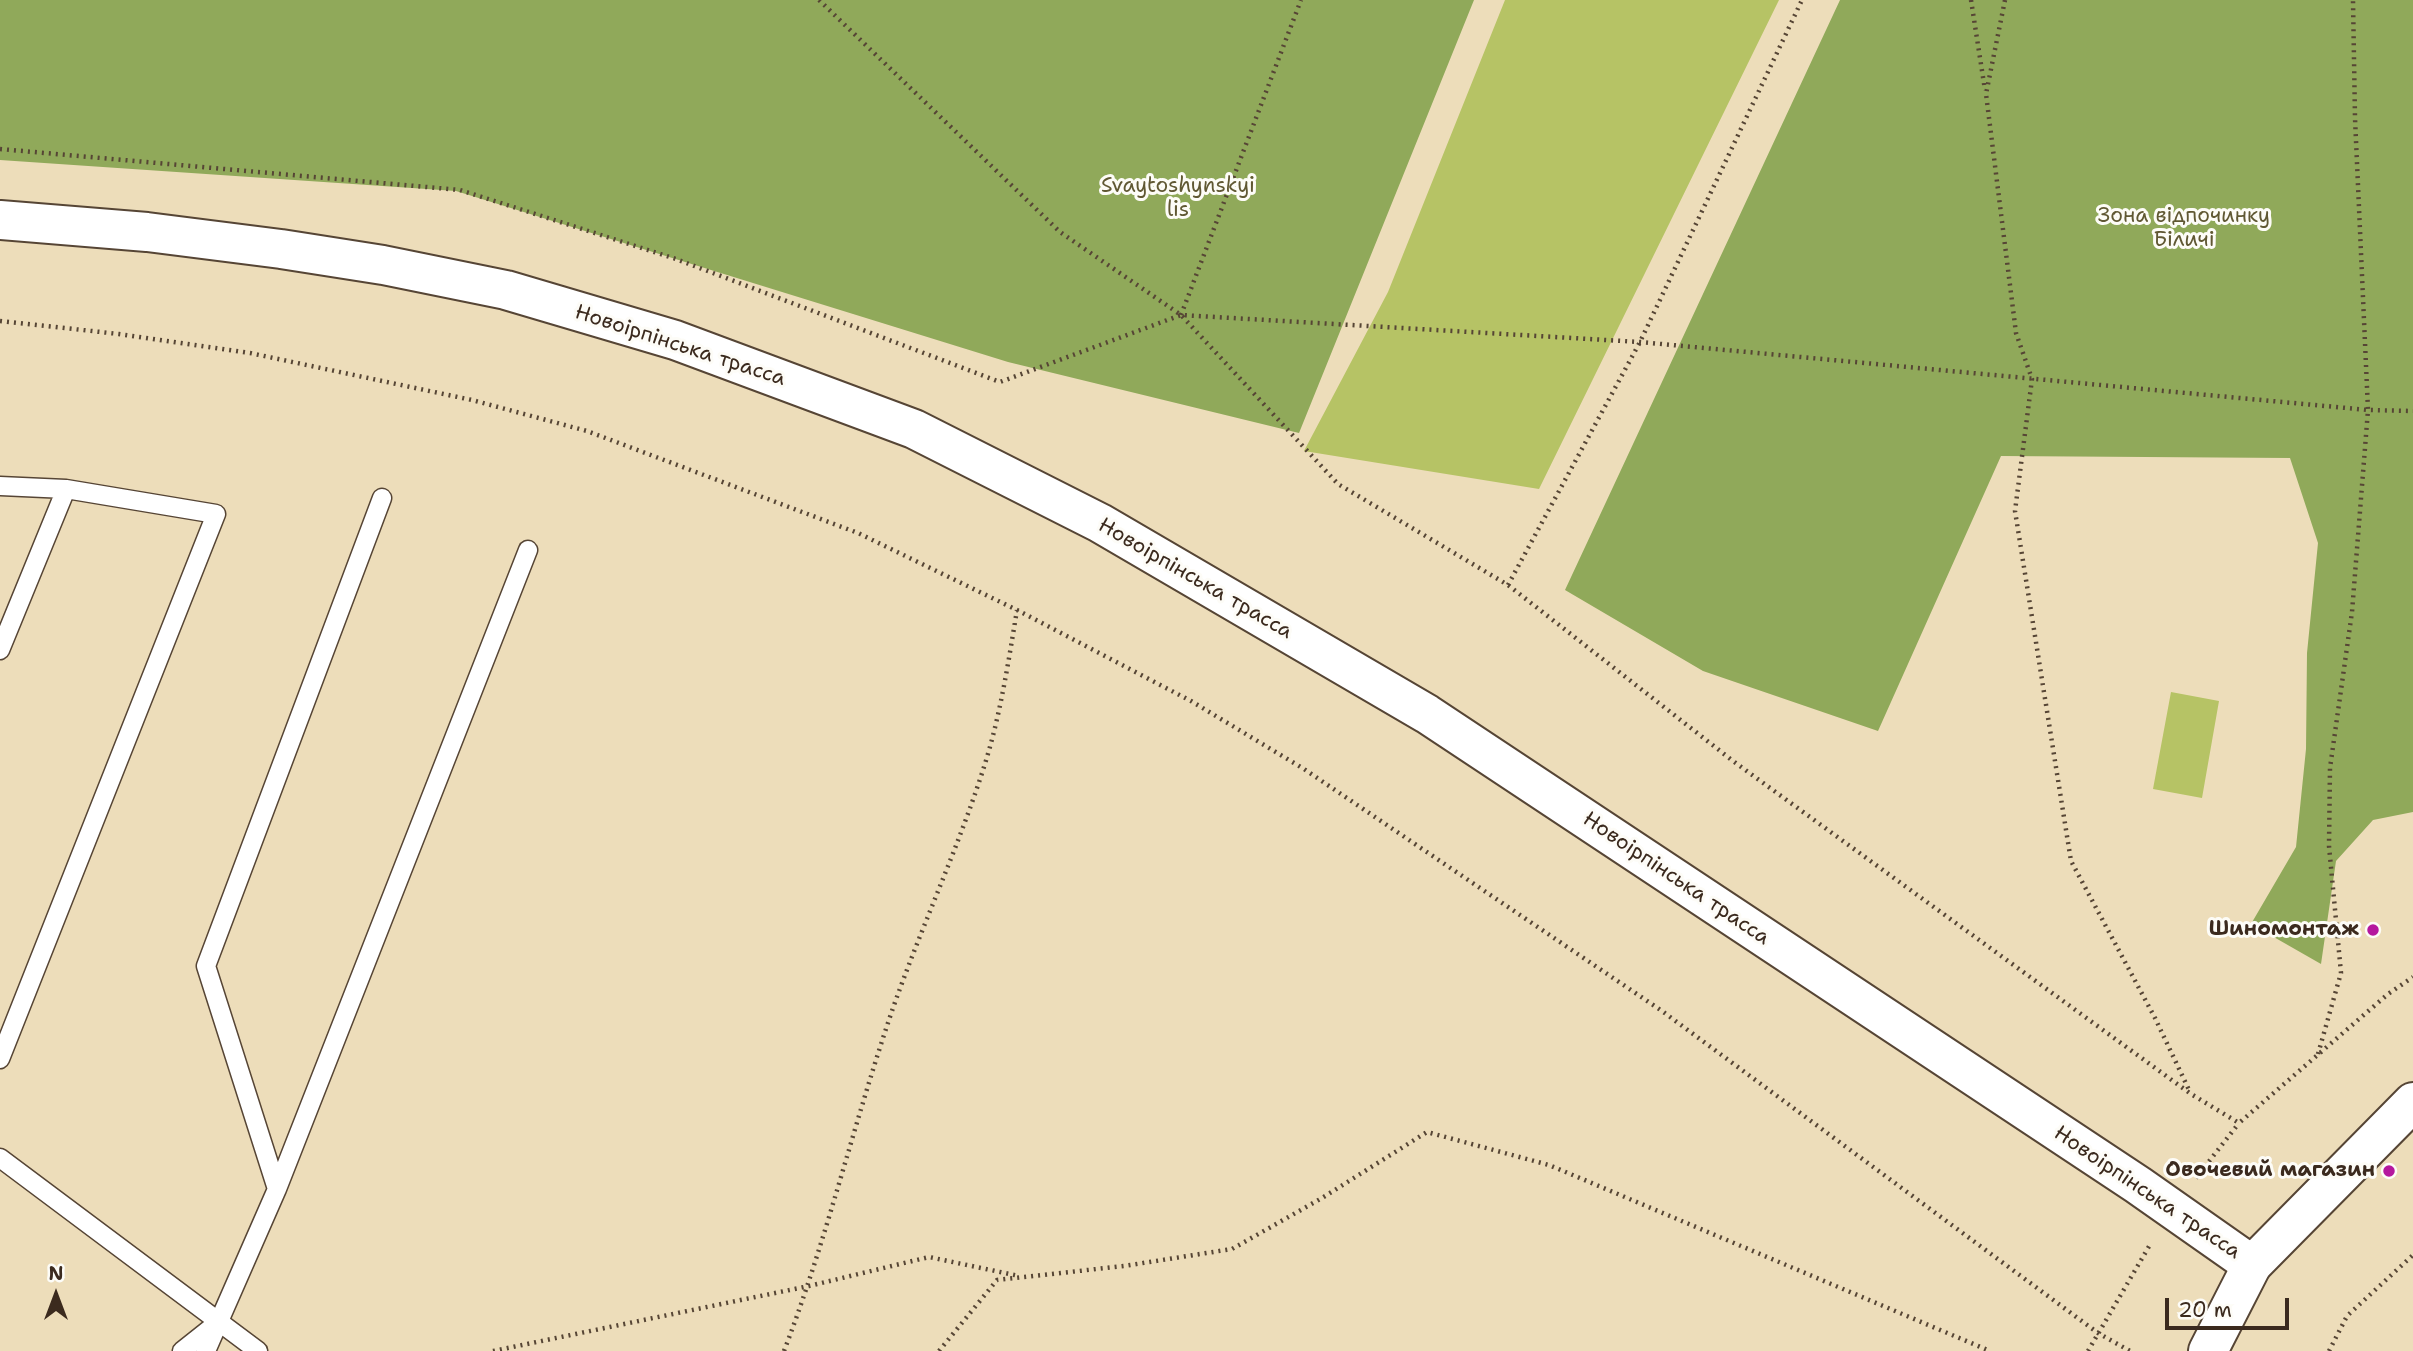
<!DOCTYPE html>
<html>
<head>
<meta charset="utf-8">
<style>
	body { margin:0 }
	#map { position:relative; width:2413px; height:1351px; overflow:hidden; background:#edddba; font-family:"Shantell Sans",sans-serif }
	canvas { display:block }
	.north { position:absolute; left:21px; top:1260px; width:70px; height:70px; -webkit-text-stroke:5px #fdfcf7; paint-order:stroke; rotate:0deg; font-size:19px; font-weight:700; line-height:28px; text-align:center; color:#3b2a1e }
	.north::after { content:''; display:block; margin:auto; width:24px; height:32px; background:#3b2a1e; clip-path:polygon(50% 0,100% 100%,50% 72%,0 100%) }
	.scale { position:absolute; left:2165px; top:1298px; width:124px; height:32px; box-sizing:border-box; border:4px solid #3b2a1e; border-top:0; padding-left:9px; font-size:21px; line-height:24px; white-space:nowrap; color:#3b2a1e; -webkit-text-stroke:5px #fdfcf7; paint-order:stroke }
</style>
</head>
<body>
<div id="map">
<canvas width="2413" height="1351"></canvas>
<div class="north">N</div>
<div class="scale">20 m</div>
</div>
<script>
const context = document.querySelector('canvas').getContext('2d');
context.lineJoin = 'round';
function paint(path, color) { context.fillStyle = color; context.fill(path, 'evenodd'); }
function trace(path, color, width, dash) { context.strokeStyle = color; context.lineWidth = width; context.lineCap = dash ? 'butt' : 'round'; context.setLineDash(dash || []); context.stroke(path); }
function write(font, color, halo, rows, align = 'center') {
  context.font = font + ' "Shantell Sans",sans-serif'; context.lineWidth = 6; context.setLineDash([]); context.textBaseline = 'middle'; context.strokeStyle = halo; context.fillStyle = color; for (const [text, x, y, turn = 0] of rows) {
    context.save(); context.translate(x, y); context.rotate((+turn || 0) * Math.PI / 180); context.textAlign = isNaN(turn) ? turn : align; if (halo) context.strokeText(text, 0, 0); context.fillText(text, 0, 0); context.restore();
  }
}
paint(new Path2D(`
	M1505 0H1779L1539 489 1304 451 1388 292Z
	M2171 692 2219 701 2202 798 2153 789Z`), '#b6c365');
paint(new Path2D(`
	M0 0H1474L1299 433 1008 362 456 191 0 160Z
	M1840 0H2413V812L2373 820 2336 861 2321 964 2251 924 2296 847 2306 749 2307 653 2318 543 2290 458 2001 456 1878 731 1703 671 1565 590Z`), '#90a95a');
const lane = new Path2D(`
	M0 486 66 489 216 514 0 1059
	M0 650 66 489
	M0 1158 258 1351
	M277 1189 206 966 382 498
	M182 1351 216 1324
	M206 1351 277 1189 528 550`);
const secondary = new Path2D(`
	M2208 1351 2252 1265`);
const primary = new Path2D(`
	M0 220 147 232 281 249 383 265 506 290 675 340 914 429 1100 523 1427 714 2138 1185 2252 1265 2413 1102`);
trace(lane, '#564535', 21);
trace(secondary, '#564535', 42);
trace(primary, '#564535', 42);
trace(new Path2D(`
	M819 0 1060 232 1181 315 1338 484 1508 585 1733 761 2191 1094 2239 1123 2388 994 2413 977
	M1971 0 1985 90
	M2005 0 1986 94 2016 333 2032 379 2015 511 2071 861 2155 1018 2190 1092
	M0 149 460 190 676 259 1000 382 1181 315 1640 342 2368 410 2413 411
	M1181 315 1301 0
	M0 321 119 334 250 353 472 400 587 431 858 533 1017 610 1191 701 1304 769 1662 1011 2098 1333 2130 1351
	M1508 585 1640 342 1802 0
	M2318 1054 2341 973 2329 846 2330 768 2352 612 2368 410 2355 118 2353 0
	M2196 1178 2239 1123
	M493 1351 809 1286 929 1257 1019 1276
	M784 1351C827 1239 854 1122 893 1008 921 928 957 851 983 770 1000 718 1008 664 1017 610
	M939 1351 997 1280 1124 1266 1232 1249 1322 1198 1427 1132 1549 1165 1990 1351
	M2088 1351 2151 1243
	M2329 1351 2347 1316 2413 1255`), '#564535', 4.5, [2, 5]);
trace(lane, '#fff', 18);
trace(secondary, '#fff', 38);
trace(primary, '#fff', 38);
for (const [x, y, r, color] of [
	[2373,930,7,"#b5179e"],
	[2389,1171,7,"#b5179e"]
]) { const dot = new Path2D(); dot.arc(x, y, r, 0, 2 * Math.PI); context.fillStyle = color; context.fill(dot); trace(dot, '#fdfcf7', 2.5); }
write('21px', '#605833', '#fdfcf7', [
	["Svaytoshynskyi",1178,187],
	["lis",1178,211],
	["Зона відпочинку",2184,217],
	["Біличі",2184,241]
]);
write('21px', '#3b2a1e', '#fdfcf7', [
	["Новоірпінська трасса",680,346,18],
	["Новоірпінська трасса",1195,579,30],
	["Новоірпінська трасса",1676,879,34],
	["Новоірпінська трасса",2147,1193,34]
]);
write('bold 21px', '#3b2a1e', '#fdfcf7', [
	["Шиномонтаж",2359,930],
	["Овочевий магазин",2375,1171]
], 'right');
</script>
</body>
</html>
